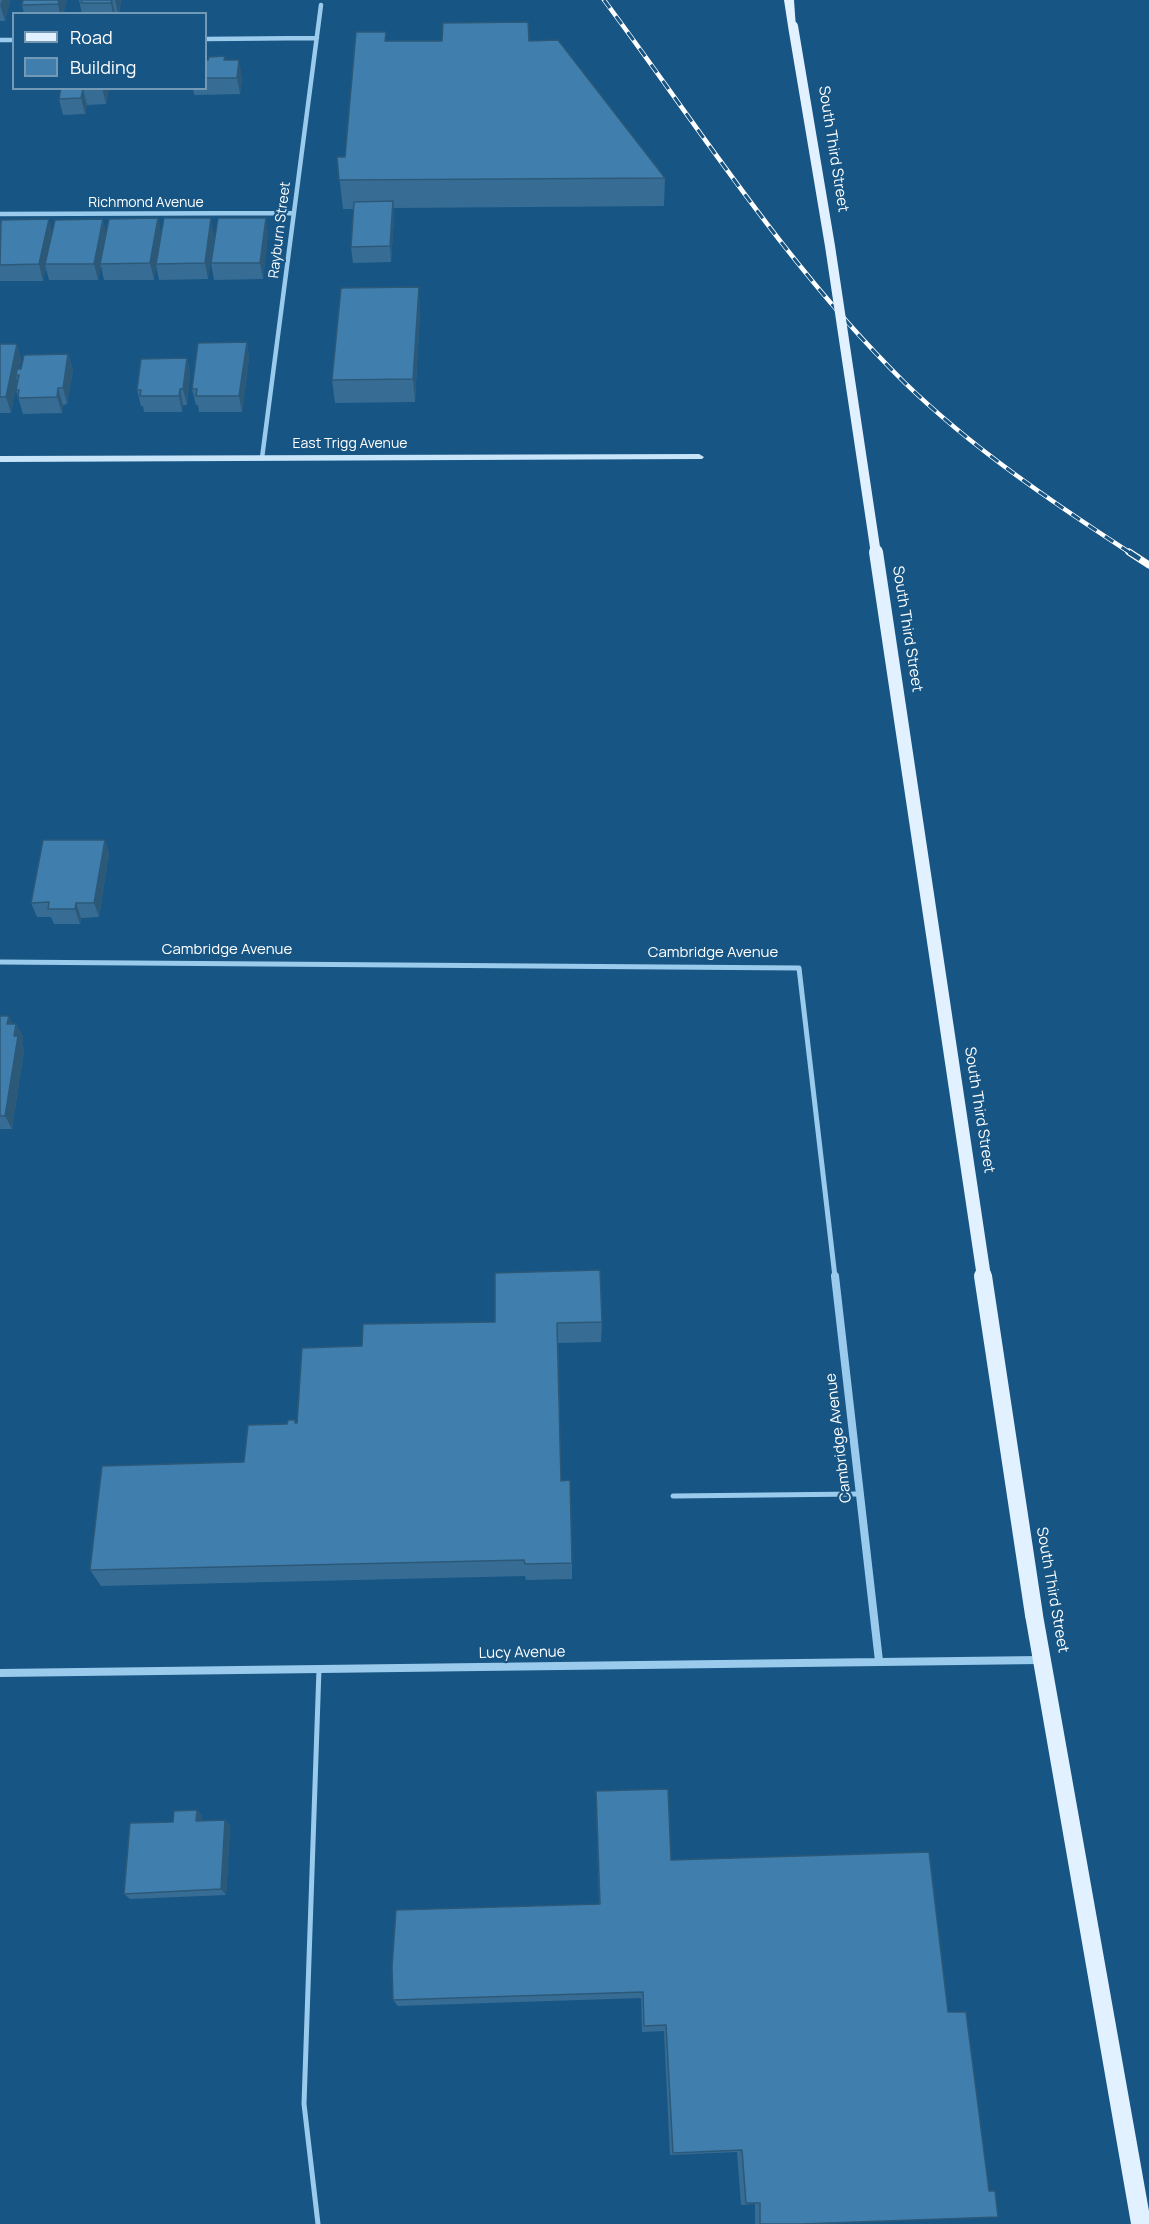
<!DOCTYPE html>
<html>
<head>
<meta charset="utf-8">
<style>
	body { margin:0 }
	#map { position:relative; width:1149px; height:2224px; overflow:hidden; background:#175584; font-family:Manrope,sans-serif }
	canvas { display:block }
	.legend { position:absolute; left:12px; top:12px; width:195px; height:78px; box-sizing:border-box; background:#175584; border:2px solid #7499b5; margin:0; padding:8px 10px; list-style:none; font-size:18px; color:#fff }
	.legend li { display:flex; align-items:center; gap:12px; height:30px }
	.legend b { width:30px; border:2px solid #7499b5 }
</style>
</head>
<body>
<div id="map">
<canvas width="1149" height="2224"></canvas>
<ul class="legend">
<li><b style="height:8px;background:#e1f1ff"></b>Road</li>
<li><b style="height:16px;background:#407fad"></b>Building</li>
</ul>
</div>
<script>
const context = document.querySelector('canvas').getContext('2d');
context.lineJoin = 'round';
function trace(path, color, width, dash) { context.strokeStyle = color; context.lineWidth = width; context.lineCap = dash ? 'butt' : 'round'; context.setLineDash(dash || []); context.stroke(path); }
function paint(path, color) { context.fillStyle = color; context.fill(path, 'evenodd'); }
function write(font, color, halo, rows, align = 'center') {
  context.font = font + ' Manrope,sans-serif'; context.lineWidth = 4.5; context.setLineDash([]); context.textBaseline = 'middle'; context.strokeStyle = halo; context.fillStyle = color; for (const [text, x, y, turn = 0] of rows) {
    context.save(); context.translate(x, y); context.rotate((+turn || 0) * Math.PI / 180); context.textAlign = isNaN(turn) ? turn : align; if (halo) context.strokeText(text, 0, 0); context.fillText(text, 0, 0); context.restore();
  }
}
trace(new Path2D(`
	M673 1496 859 1494
	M318 2224 304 2104 319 1669`), '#9bcbec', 5);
trace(new Path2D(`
	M206 39 317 38
	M0 40H14
	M0 214 293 213
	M262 458 321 5`), '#9bcbec', 4.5);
trace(new Path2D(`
	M0 962 799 968 835 1277`), '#9bcbec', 5);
trace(new Path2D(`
	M835 1276 879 1661
	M0 1673 1040 1660`), '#9bcbec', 8);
paint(new Path2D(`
	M699 454 704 457 702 459 0 462V456Z`), '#c8e4f9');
paint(new Path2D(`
	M784 0H794L796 28 788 26Z
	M1034 1606 1040 1609 1043 1615 1149 2211V2224H1131L1025 1615 1028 1609Z`), '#e1f1ff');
const railFar1 = new Path2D(`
	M604 0C700 129 788 268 904 382 972 448 1052 502 1132 554`);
const rail = new Path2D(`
	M1129 552 1149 565`);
trace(railFar1, '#fff', 4.5);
trace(rail, '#fff', 7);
trace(railFar1, '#175584', 3, [10]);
trace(rail, '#175584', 4.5, [13]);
trace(new Path2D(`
	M793 26 830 246 876 554`), '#e1f1ff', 10);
trace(new Path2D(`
	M876 552 984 1277`), '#e1f1ff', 14);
trace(new Path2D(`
	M983 1276 1034 1615`), '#e1f1ff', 18);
paint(new Path2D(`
	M0 0H10L5 21H0Z
	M23 0H67L63 14H24L22 5Z
	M79 0H121L119 14H82Z
	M386 41H529L665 178 664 206 393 208 394 217 391 262 353 263 351 247 354 209H343L337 157H345Z
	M225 56V60L242 76 240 94 194 95 193 88H206V60Z
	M61 88H109L106 104 87 105 85 114 63 115 59 99Z
	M158 218 161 235 214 234 208 279 159 280 156 265 154 280H104L101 266 98 280H49L46 269 43 281H0V223L52 233H107Z
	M268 234 263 279 214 280 211 263Z
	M420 310 415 402 335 403 332 380Z
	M247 342 249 358 242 412H199L198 405H196L192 389Z
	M0 344H17L21 360 19 369 68 354 73 370 67 404 63 405 62 413 23 414 16 390 17 381 11 413H0Z
	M187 358 190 374 187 405H183L182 412H144L143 406H141L137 390Z
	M105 840 109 854 99 917 81 918 80 924H54L51 917H37L31 903Z
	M0 1016H9L12 1024H16L23 1037 22 1044 24 1050 12 1129H0Z
	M602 1322 601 1342 558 1343 561 1481 572 1563V1579L526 1580 525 1576 101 1586 90 1570 244 1462 287 1424 295 1420 296 1423H297L362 1346 363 1324Z
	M596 1791 671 1860 812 2224H755V2204L741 2205 737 2152 670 2155 664 2031 642 2032 641 1998 398 2006 393 2000 599 1904 596 1802Z
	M197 1810 202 1816V1821L225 1820 230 1826 226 1895 130 1899 124 1894 173 1822Z`), '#376d95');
paint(new Path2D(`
	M2 0H10L5 21 0 5Z
	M59 0H67L63 14H60L58 4Z
	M112 0 115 14H113L111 3Z
	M115 0H121L119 14H118Z
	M239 60 242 76 240 94 237 78Z
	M102 88H109L106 104Z
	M83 89 87 105 85 114 81 98Z
	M393 201 394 217 391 262 390 246Z
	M158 218 161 235 154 280 150 263Z
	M211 218 214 234 208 279 205 263Z
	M266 218 268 234 263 279 260 263Z
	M49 219 53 236 45 264 46 269 43 281 39 264Z
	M103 219 107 235 100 264 101 266 98 280 94 264Z
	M419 287 420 310 415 402 413 379Z
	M247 342 249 358 242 412 239 396Z
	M17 344 21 360 18 375 16 376 17 381 11 413 6 397Z
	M68 354 73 370 67 404 63 388Z
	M187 358 190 374 187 405 183 389Z
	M58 388 63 405 62 413 57 397Z
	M180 389 183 405 182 412 179 396Z
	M105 840 109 854 99 917 94 903Z
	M76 903 81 918 80 924 75 909Z
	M9 1016 15 1029 7 1024Z
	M16 1024 23 1037 22 1044 24 1050 12 1129 5 1116Z
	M197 1810 202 1816V1827L196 1821Z
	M225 1820 230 1826 226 1895 221 1889Z`), '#2d5979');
const building = new Path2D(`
	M23 0H59L58 4 22 5Z
	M82 0H112L111 3H81Z
	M528 22 529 41 558 40 665 178 339 180 337 157H345L356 32H386L385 41H442L443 23Z
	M225 56 224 60H239L237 78H206V60H208L209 57Z
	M61 88H89L83 89 81 98 59 99Z
	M393 201 390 246 351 247 354 202Z
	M158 218 150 263 100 264 109 219Z
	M164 218H211L205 263 156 264Z
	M218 218H266L260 263H211Z
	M49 219 39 264 0 265 1 220Z
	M103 219 94 264H45L55 220Z
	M419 287 413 379 332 380 341 288Z
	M247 342 239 396H196L197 389H192L198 343Z
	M0 344H17L6 397H0Z
	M68 354 63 388H58L57 397 18 398 19 390H16L19 375 16 376 17 369H21L24 355Z
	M187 358 183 389H180L179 396H140L141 390H137L141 359Z
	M43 840H105L94 903H76L75 909H48L49 902 31 903Z
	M0 1016H9L7 1024H16L14 1036H18L5 1116H0Z
	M600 1270 602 1322 557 1323 561 1481 570 1480 572 1563 525 1564 524 1560 90 1570 102 1466 244 1462 248 1425 287 1424 288 1420H295V1423H297L302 1348 362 1346 363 1324 495 1322V1273Z
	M668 1789 671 1860 929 1852 948 2012H966L989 2191H995L998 2217 801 2224H760V2203H746L742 2150 673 2153 666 2025 644 2026 643 1992 393 2000 392 1967 396 1910 600 1904 596 1791Z
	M197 1810 196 1821 225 1820 221 1889 124 1894 130 1823 173 1822 174 1811Z`);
paint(building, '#407fad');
trace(building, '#2d5979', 1.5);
write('14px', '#fff', '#175584', [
	["Richmond Avenue",146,203],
	["Rayburn Street",280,230,-83],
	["East Trigg Avenue",350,444]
]);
write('15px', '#fff', '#175584', [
	["South Third Street",833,149,81],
	["South Third Street",907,629,81],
	["Cambridge Avenue",227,950],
	["Cambridge Avenue",713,953],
	["South Third Street",979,1110,81],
	["Cambridge Avenue",839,1438,-97],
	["South Third Street",1052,1590,80],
	["Lucy Avenue",522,1653,-1]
]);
</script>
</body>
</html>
